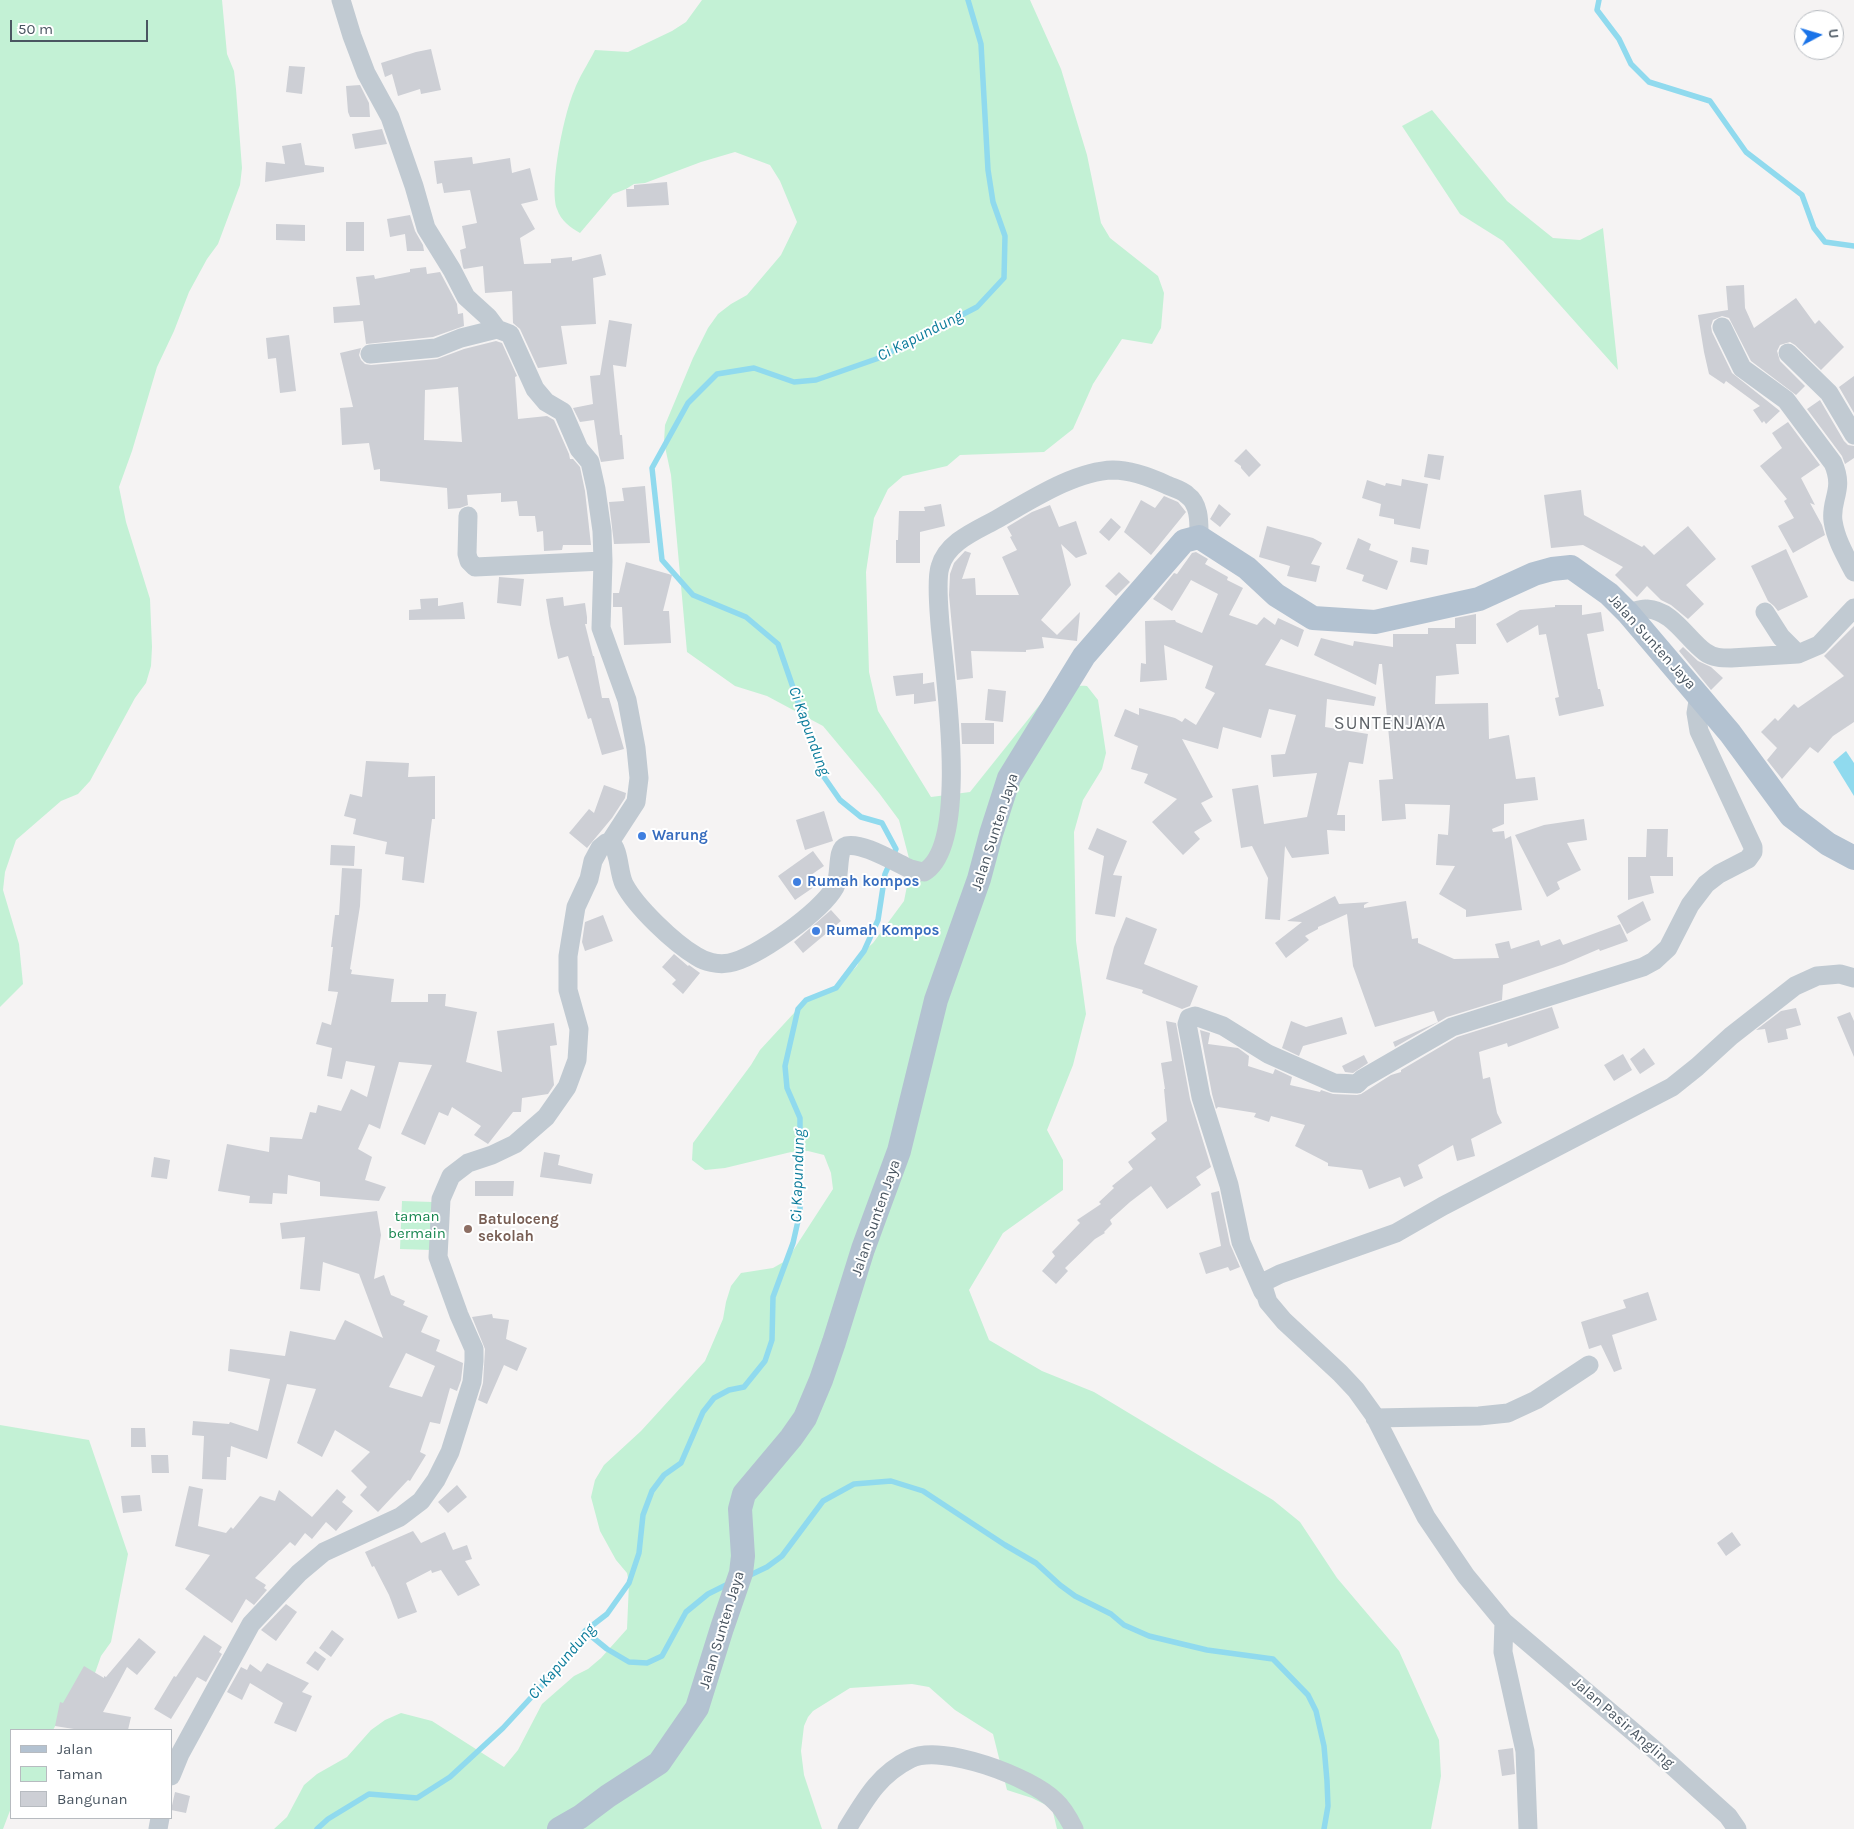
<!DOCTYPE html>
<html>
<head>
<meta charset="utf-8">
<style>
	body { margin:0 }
	#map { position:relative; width:1854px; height:1829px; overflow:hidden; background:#f5f3f3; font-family:Karla,sans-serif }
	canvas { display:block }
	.legend { position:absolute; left:10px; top:1729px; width:162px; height:90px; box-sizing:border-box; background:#fff; border:1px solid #b7bbc0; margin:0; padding:6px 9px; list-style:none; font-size:15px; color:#4a5661 }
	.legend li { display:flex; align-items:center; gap:10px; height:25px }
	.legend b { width:25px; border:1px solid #b7bbc0 }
	.north { position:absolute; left:1794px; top:10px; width:50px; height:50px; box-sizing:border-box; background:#fff; border:1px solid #b7bbc0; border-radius:50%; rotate:84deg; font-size:14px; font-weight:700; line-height:20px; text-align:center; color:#4a5661 }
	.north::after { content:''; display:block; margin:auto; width:18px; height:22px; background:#1a73e8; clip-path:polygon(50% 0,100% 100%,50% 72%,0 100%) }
	.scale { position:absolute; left:10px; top:20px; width:138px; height:22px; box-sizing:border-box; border:2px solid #4a5661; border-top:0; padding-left:6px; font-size:15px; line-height:18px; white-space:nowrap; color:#4a5661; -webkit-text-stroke:4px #fff; paint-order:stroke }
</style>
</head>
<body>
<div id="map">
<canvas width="1854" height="1829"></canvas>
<ul class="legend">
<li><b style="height:6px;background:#b3c2d1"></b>Jalan</li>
<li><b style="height:14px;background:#c3f1d5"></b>Taman</li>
<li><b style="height:14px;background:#cdcfd5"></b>Bangunan</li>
</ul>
<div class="north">U</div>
<div class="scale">50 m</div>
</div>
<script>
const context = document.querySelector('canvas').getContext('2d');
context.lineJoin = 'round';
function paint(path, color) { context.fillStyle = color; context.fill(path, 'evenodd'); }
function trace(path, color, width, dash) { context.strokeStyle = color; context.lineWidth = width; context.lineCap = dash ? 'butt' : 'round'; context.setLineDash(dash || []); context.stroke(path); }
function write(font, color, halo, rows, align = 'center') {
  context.font = font + ' Karla,sans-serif'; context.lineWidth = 4; context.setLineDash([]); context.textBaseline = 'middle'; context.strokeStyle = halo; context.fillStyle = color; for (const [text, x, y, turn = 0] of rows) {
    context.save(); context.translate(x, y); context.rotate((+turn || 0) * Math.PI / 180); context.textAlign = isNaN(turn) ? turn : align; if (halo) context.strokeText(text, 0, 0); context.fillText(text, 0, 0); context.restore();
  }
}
paint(new Path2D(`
	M0 0H222L227 54 234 71 236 89 242 168 240 185 218 244 207 259 189 292 174 331 157 367 132 451 119 487 126 522 150 599 152 647 151 666 146 683 135 698 90 781 78 794 61 801 16 840 5 872 3 890 19 944 23 984 0 1007Z
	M702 0H1030L1061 69 1087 155 1101 223 1110 238 1158 276 1164 293 1161 328 1152 344 1122 339 1093 384 1073 429 1044 452 960 455 947 466 903 476 888 489 874 518 866 572 869 672 878 711 931 797 970 792 1042 702C1058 689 1066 685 1087 686L1098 700 1106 753 1102 769 1083 800 1074 832 1076 941 1086 1014 1073 1065 1047 1130 1063 1160V1190L1003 1233 969 1290 989 1340 1042 1371 1094 1392 1273 1500 1300 1522 1337 1578 1399 1651 1439 1740 1441 1776 1431 1829H1057L1052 1808 1032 1798 1007 1790 993 1734 955 1710 929 1687 912 1684 850 1688 813 1711 808 1717 804 1726 801 1751 804 1775 822 1829H274L287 1817 304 1785 317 1774 347 1757 371 1730 385 1720 401 1713 432 1721 504 1767 518 1750 542 1704 574 1676 588 1669 601 1658 627 1629 629 1583 627 1573 616 1560 600 1531 591 1497 595 1480 604 1465 641 1431 705 1361 723 1319 726 1302 731 1286 741 1273 773 1268 787 1260 833 1189 831 1173 824 1155 808 1151 791 1152 725 1168 705 1170 692 1160 693 1143 751 1065 760 1050 806 1000 835 988 857 966 864 951 873 943 904 901 911 866 899 820 879 793 823 726 767 696 735 686 687 652 671 475 664 442 665 425 693 358 708 328 718 314 731 304 747 295 781 255 797 222 780 181 770 165 735 152 701 162 645 183 634 184 626 189 613 194 580 233C570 227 561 221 557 209 549 186 564 114 574 91 579 77 588 64 595 50L628 52 672 31 686 22Z
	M1432 110 1507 201 1553 238 1580 240 1603 228 1618 370 1503 241 1460 214 1402 126Z
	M402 1201 433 1202 432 1250 400 1249Z
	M0 1425 89 1440 128 1554 111 1642 101 1656 95 1673 64 1710 53 1730H11V1808L3 1829H0Z`), '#c3f1d5');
paint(new Path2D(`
	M1846 751 1854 763V796L1833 762Z`), '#90daee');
trace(new Path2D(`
	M1599 0 1597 10 1619 39 1631 64 1649 82 1710 101 1746 152 1802 195 1814 228 1825 242 1854 246
	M746 1577 767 1567 782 1556 823 1501 854 1484 891 1481 923 1491 1005 1545 1036 1563 1060 1585 1075 1596 1111 1614 1124 1625 1149 1636 1207 1650 1273 1659 1308 1695 1316 1711 1324 1746 1327 1781 1328 1806 1324 1829
	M585 1631 607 1649 629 1662 647 1663 662 1656 686 1612 708 1594 730 1583
	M317 1829 328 1819 369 1794 417 1798 450 1777 503 1728 561 1665 585 1631 607 1614 629 1583 639 1553 643 1515 652 1491 664 1475 681 1463 703 1412 714 1398 729 1390 744 1387 765 1361 772 1340 773 1297 793 1243 800 1212V1118L787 1088 785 1066 798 1009 806 1000 836 988 864 951 878 920 885 874 896 849 882 823 861 817 840 800 824 777 778 644 746 617 693 595 662 560 652 468 688 403 717 374 754 368 794 382 816 380 879 358 977 307 1004 278 1005 236 993 202 988 170 981 44 968 0`), '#90daee', 5.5);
paint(new Path2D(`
	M431 49 441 90 421 94 420 89 398 96 392 74 385 77 381 63 416 52Z
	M289 66 305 67 302 94 286 92Z
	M360 85 369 103 370 117H350L348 112 346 86Z
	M382 129 387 144 355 149 352 134Z
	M301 143 305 165 324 167V172L265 182 266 162 285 164 282 146Z
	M472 157 473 164 510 158 512 173 530 168 538 200 521 204 535 229 520 238 524 264 551 263V259L572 257V261L601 254 606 275 593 278 596 324 561 326 567 364 538 368 520 329 513 323 512 291 485 293 483 266 464 269 463 267 460 250 466 248 462 226 477 223 470 190 444 193 442 183 437 184 434 161Z
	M667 182 669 205 627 207 626 189H634V185Z
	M410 215 415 231 423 245 424 251H407L405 234 390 237 387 219Z
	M346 222H364V251H346Z
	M276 224 305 225V241L276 240Z
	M426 267 427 274 440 272 457 304 458 314 463 313 464 326 433 337 366 344 363 321 334 323 333 307 360 305 356 277 374 275 375 279 410 272V269Z
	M1744 285 1745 308 1754 328 1796 298 1815 324 1819 320 1844 347 1821 370 1795 345 1790 342 1780 345 1777 351 1780 361 1805 386 1796 395 1751 361 1729 318 1722 316 1713 320 1711 326 1712 332 1732 373 1780 411 1766 424 1764 421 1762 423 1753 410 1760 406 1726 381 1724 384 1709 374 1704 352 1698 315 1728 310 1726 286Z
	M609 320 632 324 626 367 613 365 620 435H622L624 459 601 462 599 455 594 420 580 422 573 408 593 404 590 376 600 375Z
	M289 335 296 391 280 393 276 358 268 359 266 338Z
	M496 341 502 343 517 376 515 377 518 419 547 416 554 420 569 454 570 459H573L580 467 585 491 591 545H563L562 550 544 551 543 531 537 532 535 516H519L517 501 501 502V493L467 495 468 505 460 508 448 509 447 488 380 481V469L374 470 369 443 342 445 340 408 353 407 340 353 361 348 359 355 361 360 365 364 371 365 437 359 464 349ZM458 387 462 442 424 440 425 390Z
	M1854 376V413L1839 387Z
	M1820 400 1844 441 1848 445 1854 446V458L1845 464 1842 456 1807 409Z
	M1788 422 1820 465 1801 478 1815 505 1810 503 1822 525 1825 535 1793 553 1778 526 1794 518 1784 501 1787 499 1760 466 1782 448 1772 433Z
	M1246 449 1261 465 1249 477 1241 468V466L1234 461Z
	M1428 454 1444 456 1440 480 1424 477Z
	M1402 479 1428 484 1420 529 1394 524V519L1379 516 1381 504 1362 498 1367 480 1385 486 1386 483 1401 486Z
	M645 486 650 543 614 544 609 502 624 501 622 488Z
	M1581 490 1584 515 1642 547 1644 545 1654 555 1688 526 1716 559 1686 585 1704 604 1688 619 1671 605 1661 600 1647 586 1637 597 1615 575 1623 567 1583 545 1551 548 1544 495Z
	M1164 496 1178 502 1186 512 1151 555 1124 532 1141 500 1155 508Z
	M941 504 945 526 920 532V563H896V540H898L899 511H925L924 507Z
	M1219 504 1231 514 1220 527 1210 519Z
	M1050 505 1059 527 1076 521 1087 554 1076 558 1061 544 1071 585 1041 620 1057 635 1080 612 1077 641 1042 637 1044 648 1026 650V652L971 651 973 678 957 680 949 595 950 574 954 563 965 551 971 553 962 579 975 578 976 595H1019L1002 557 1017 550 1010 537 1012 536 1007 527 1032 512Z
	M1111 518 1121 527 1109 541 1099 532Z
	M1267 526 1313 538 1322 543 1311 564 1320 566 1316 582 1287 576 1290 566 1259 557Z
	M1358 538 1371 544 1369 550 1398 561 1387 590 1362 581 1364 575 1346 569Z
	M1412 547 1429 550 1427 565 1410 562Z
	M1786 549 1808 597 1778 611 1774 606 1768 601 1751 566Z
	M1196 552 1208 559 1205 564 1228 577 1227 580 1243 588 1229 615 1257 625 1264 617 1275 625 1278 618 1304 630 1298 647 1281 639 1265 665 1376 697 1374 706 1327 699 1325 727 1368 734 1363 764 1349 762 1337 815H1345V831L1327 830 1329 854 1292 858 1285 846 1280 920 1265 919 1268 878 1252 846 1241 848 1232 789 1258 785 1264 824 1307 817 1317 773 1273 777 1271 755 1285 754 1296 715 1269 709 1261 738 1223 727 1218 749 1182 739 1213 797 1201 803 1212 821 1194 832 1200 839 1183 855 1152 822 1177 799 1144 783 1148 774 1131 769 1138 746 1114 736 1125 709 1139 715V708L1175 718 1182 722 1185 718 1196 725 1215 693 1205 688 1213 666 1164 645 1167 680 1140 682 1141 663 1146 664 1145 621 1175 620 1176 622 1202 633 1218 594 1191 580 1172 611 1153 599 1174 573 1177 574 1192 553Z
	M626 562 672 575 663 611H669L671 643 624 645 622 607H613V593H619Z
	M1119 572 1130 582 1116 596 1105 586Z
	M499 577 524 579 521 606 497 603Z
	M563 597 564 606 585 603 587 617V624H585L593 656H594L602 698H609L624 749 602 755 591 718 588 719 568 656 558 659 550 624 546 599Z
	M438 598V606L463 602 465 619 409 620V610L421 609 420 599Z
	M1555 605H1582V615L1601 612 1604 631 1587 634 1598 689H1600L1604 706 1559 716 1555 698 1559 697 1546 634 1539 635 1538 625 1507 643 1496 624 1520 610 1555 607Z
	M1476 614V644H1456L1459 674 1436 676 1435 704 1488 703 1489 739 1509 735 1516 779 1535 777 1538 800 1504 804V824L1492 829 1493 832 1504 831 1505 839 1511 836 1522 910 1466 917V910L1439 894 1455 866 1436 865 1438 834 1448 835 1450 805 1405 804 1406 819 1382 821 1379 780 1393 779 1382 664H1379L1376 685 1314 655 1321 638 1353 646 1354 641 1393 647V634H1428V628H1455V618Z
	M1854 626V722L1833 736 1818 753 1810 747 1782 779 1767 760 1777 748 1761 732 1775 718 1778 721 1794 704 1798 708 1844 676 1824 656Z
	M1683 647 1698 661 1711 667 1723 678 1711 690 1679 651Z
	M923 673V684L934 682 936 701 914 704V694L896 696 893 676Z
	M988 689 1006 691 1003 722 985 720Z
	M961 723H994V744H962Z
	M366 761 409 763 408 777 435 776V819H432L424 883 402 880 404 857 385 854 387 842 353 834 356 819 344 816 350 794 362 797Z
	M604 785 626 793 625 798 612 818 587 848 569 833 589 809 594 813Z
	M824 811 833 841 805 850 796 820Z
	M1584 819 1587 840 1567 843 1581 870 1557 882 1560 889 1547 897 1515 835 1544 825Z
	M1097 828 1127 841 1113 875 1122 876 1115 917 1095 914 1104 856 1088 849Z
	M1647 829H1668L1667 857H1673V876H1650L1654 893 1628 900V857H1646Z
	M331 845 355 846 354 866 330 865Z
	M813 851 824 866 808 877 814 887 795 900 778 876Z
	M342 868 362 869 360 906 350 969 352 970 351 974 394 979 391 1002H428V994H446L445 1006 477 1012 466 1062 502 1072 497 1031 554 1023 557 1045 550 1046 554 1085 548 1094 522 1098 521 1112H513L488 1144 474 1135 481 1126 452 1107 448 1116 439 1112 425 1145 401 1134 432 1065 399 1062 380 1129 369 1124 358 1149 372 1157 365 1180 386 1187 379 1201 320 1196V1182L288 1175 287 1194 273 1193 272 1204 249 1203 250 1196 218 1191 227 1144 269 1152 270 1137 302 1139 310 1112 316 1113 318 1105 341 1111 351 1089 367 1097 375 1066 346 1061 342 1079 327 1076 332 1048 316 1044 322 1022 331 1025 338 992 328 991 333 947H331L335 915H339Z
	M1335 896 1339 904 1369 902 1364 905V908L1406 901 1412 939 1418 938V943L1454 959 1499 958 1495 944 1509 941 1511 949 1539 940 1541 946 1560 939 1563 945 1620 924 1628 941 1600 951 1599 949 1564 964 1503 985 1502 1000 1447 1017 1395 1047 1393 1042 1438 1022 1434 1011 1375 1027 1353 966 1347 914 1318 927V929L1305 936 1309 940 1286 958 1275 943 1302 922 1287 921Z
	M1643 901 1651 920 1627 934 1617 916Z
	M831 910 841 921 803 953 794 942Z
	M603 915 613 941 585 951 582 942 585 922Z
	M1126 917 1157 929 1144 964 1198 986 1190 1006 1182 1009 1142 993 1143 990 1106 979 1114 947Z
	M674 954 688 966 689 965 700 973 683 994 672 984 676 980 662 967Z
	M1552 1007 1559 1028 1508 1047 1507 1043 1479 1052 1483 1079 1490 1077 1497 1113 1502 1123 1471 1139 1475 1156 1457 1161 1453 1145 1418 1165 1423 1178 1404 1187 1400 1177 1369 1189 1362 1170 1328 1166V1163L1295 1146 1305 1125 1271 1116 1269 1122 1254 1117 1256 1113 1218 1107 1216 1109 1212 1094 1200 1030 1210 1033 1208 1044 1238 1048 1249 1056 1248 1066 1273 1074 1275 1069 1292 1077 1290 1085 1320 1092 1321 1090 1333 1094 1357 1095 1361 1094 1391 1075 1401 1072V1070L1457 1037Z
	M1796 1008 1801 1025 1786 1029 1788 1039 1768 1043 1765 1029 1756 1030 1781 1011Z
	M1850 1012 1854 1021V1057L1837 1017Z
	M1342 1017 1347 1034 1303 1046 1299 1056 1282 1048 1291 1021 1306 1027Z
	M1166 1021 1176 1023 1190 1099 1211 1167 1196 1177 1201 1185 1167 1209 1151 1186 1130 1202 1110 1220 1112 1224 1104 1232 1105 1233 1095 1239 1065 1268 1068 1271 1056 1284 1042 1271 1055 1256 1052 1252 1080 1223 1077 1220 1101 1204 1099 1202 1114 1188 1112 1186 1133 1169 1128 1162 1156 1139 1151 1133 1167 1121 1164 1089H1165L1161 1063 1172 1061Z
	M1644 1048 1655 1064 1640 1074 1630 1059Z
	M1623 1054 1632 1070 1614 1081 1604 1065Z
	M1364 1055 1368 1063 1353 1073 1345 1072 1342 1066Z
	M544 1152 560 1155 558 1165 593 1174 591 1184 540 1177Z
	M154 1157 170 1160 167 1179 151 1177Z
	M475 1181H514L513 1196H475Z
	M1219 1191 1230 1244 1240 1267 1230 1271 1228 1267 1206 1274 1199 1253 1221 1246 1211 1193Z
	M377 1211 381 1235 374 1279 384 1275 391 1295 405 1301 403 1305 428 1316 421 1332 440 1340 436 1351 463 1363 461 1380 457 1391 450 1388 440 1424 430 1422 420 1452 426 1455 410 1481 408 1480 378 1512 360 1495 367 1487 351 1471 370 1452 335 1430 322 1457 297 1443 316 1389 287 1384 267 1459 231 1446 230 1457H227L226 1480 202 1479 204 1436 192 1435 193 1421 229 1424 230 1422 258 1431 270 1379 228 1371 230 1349 285 1356 290 1331 335 1340 345 1320 383 1338 359 1274 323 1262 320 1291 300 1289 305 1237 282 1239 280 1223ZM406 1353 435 1366 422 1397 389 1387Z
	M1648 1292 1657 1320 1612 1335 1622 1369 1614 1372 1601 1345 1589 1349 1581 1322 1626 1308 1623 1300Z
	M492 1314 493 1318 509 1320 506 1339 527 1348 517 1371 504 1365 487 1404 478 1400 483 1383 485 1349 472 1317Z
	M131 1428H145L146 1447H131Z
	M151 1455H168L169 1473H152Z
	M457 1485 467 1497 448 1513 438 1502Z
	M189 1486 203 1489 198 1526 226 1533 231 1527 233 1529 260 1496 275 1501 279 1490 312 1517 337 1489 346 1497 342 1502 353 1511 336 1531 326 1522 312 1539 305 1533 295 1546 290 1542 255 1578 266 1585 264 1588 267 1590 254 1605 246 1599 232 1623 185 1589 210 1555 175 1546Z
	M140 1495 142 1511 123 1513 121 1496Z
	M413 1531 421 1543 445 1532 453 1550 467 1545 472 1559 465 1561 480 1585 458 1596 441 1570 432 1573 431 1570 406 1583 417 1612 398 1619 389 1595 374 1566 372 1567 365 1552Z
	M1732 1532 1741 1545 1726 1556 1717 1543Z
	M286 1604 297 1612 276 1641 261 1630Z
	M332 1630 344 1639 331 1657 319 1648Z
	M204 1635 222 1647 219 1652 222 1654 206 1682 197 1677 171 1719 154 1709 174 1676 176 1677Z
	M139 1638 156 1652 137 1675 127 1667 103 1712 131 1717 128 1730H80L55 1726 60 1702 63 1703 84 1666 104 1678V1676L106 1677Z
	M315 1651 326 1659 318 1671 306 1663Z
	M267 1663 309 1683 302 1692 312 1696 296 1732 274 1723 283 1703 250 1683 242 1700 227 1692 241 1667 247 1670 250 1664 261 1672Z
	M1513 1748 1515 1774 1502 1776 1498 1750Z
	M175 1792 190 1796 186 1813 171 1810Z`), '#cdcfd5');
trace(new Path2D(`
	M1722 327 1742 368 1786 400 1833 463C1845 490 1830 499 1833 521 1836 540 1845 555 1854 572
	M1788 353 1829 393 1854 435
	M370 354 436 348 461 338 497 329
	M468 516 467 554 469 561 475 567 603 561
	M1765 612 1781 637 1798 654
	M1628 613C1634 612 1641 608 1647 609 1672 610 1687 639 1705 652 1713 658 1722 658 1731 658L1798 654 1819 645 1854 608
	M610 842C620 850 618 872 624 884 636 907 674 943 696 956 705 962 718 965 729 963 756 958 821 912 835 887 841 876 836 849 846 846 862 842 891 860 906 867 911 870 918 871 924 872 971 845 944 672 940 624 939 610 936 580 940 567 947 541 978 530 999 518 1031 500 1075 471 1113 470 1130 470 1152 478 1167 485 1173 488 1182 490 1187 495 1200 504 1199 523 1199 537
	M1263 1292 1241 1242 1229 1185 1201 1097 1187 1024 1189 1018 1195 1016 1223 1026 1268 1054 1334 1083 1357 1084 1362 1079 1452 1027 1643 967 1654 961 1668 948 1690 905 1706 884 1719 874 1748 859 1753 852V847L1699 731 1696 713 1699 695
	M1375 1418 1479 1416 1508 1413 1536 1400 1589 1365
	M1504 1622 1503 1652 1525 1751 1528 1829
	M171 1776 180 1754 251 1624 299 1573 324 1552 400 1517 421 1501 436 1480 450 1452 472 1382 474 1361V1349L459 1315 438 1257 441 1199 451 1176 468 1163 492 1155 515 1144 546 1117 567 1087 577 1060 579 1029 568 990V956L576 907 589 879 593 861 600 848 606 843 610 842 636 802 639 778 636 748 627 700 601 628 603 561 602 531 596 489 590 462 579 449 563 412 546 402 535 389 510 334 497 329 488 317 466 297 452 270 426 228 414 186 390 117 366 73 352 36 341 0
	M158 1829 160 1818
	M847 1829C865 1800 878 1775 910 1759 942 1743 1031 1777 1055 1801 1063 1808 1069 1819 1074 1829
	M1737 1829 1728 1816 1657 1752 1504 1622 1466 1576 1426 1517 1374 1415 1356 1390 1340 1373 1284 1321 1268 1302 1262 1283 1280 1274 1396 1233 1443 1206 1672 1087 1697 1067 1731 1036 1795 986 1817 976 1840 974 1854 978`), '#c1cad2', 19);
trace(new Path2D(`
	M559 1829 580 1817 608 1796 659 1763 697 1708 722 1628 741 1573 743 1556 740 1509 744 1494 791 1438 805 1418 821 1380 834 1342 863 1249 899 1151 936 1000 979 879 991 834 1009 778 1084 656 1184 541 1199 537 1247 568 1276 595 1313 618 1375 622 1479 599 1534 574 1552 569 1571 567 1609 594 1628 613 1730 733 1791 816 1828 844 1854 858`), '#b3c2d1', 24);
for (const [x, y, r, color] of [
	[642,836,5,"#3f7fe0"],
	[797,882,5,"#3f7fe0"],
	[816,931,5,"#3f7fe0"],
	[468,1229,5,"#8d6e63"]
]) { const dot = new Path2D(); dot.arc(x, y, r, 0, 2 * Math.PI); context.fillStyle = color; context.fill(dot); trace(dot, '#fff', 2); }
write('15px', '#4a5661', '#fff', [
	["Jalan Sunten Jaya",1652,642,48],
	["Jalan Sunten Jaya",995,832,-72],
	["Jalan Sunten Jaya",876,1218,-71],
	["Jalan Sunten Jaya",722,1630,-73],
	["Jalan Pasir Angling",1623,1723,41]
]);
write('bold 15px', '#366cbe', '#fff', [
	["Warung",652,836],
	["Rumah kompos",807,882],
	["Rumah Kompos",826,931]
], 'left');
write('15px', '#17864f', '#fff', [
	["taman",417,1217],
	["bermain",417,1234]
]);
write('bold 15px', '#785e54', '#fff', [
	["Batuloceng",478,1220],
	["sekolah",478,1237]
], 'left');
write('italic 16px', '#0c7c9b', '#fff', [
	["Ci Kapundung",920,336,-27],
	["Ci Kapundung",809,731,70],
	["Ci Kapundung",798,1176,-88],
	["Ci Kapundung",562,1662,-49]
]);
context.letterSpacing = '1px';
write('18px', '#5f6368', '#fff', [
	["SUNTENJAYA",1390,724]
]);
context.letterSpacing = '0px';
</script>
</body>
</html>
